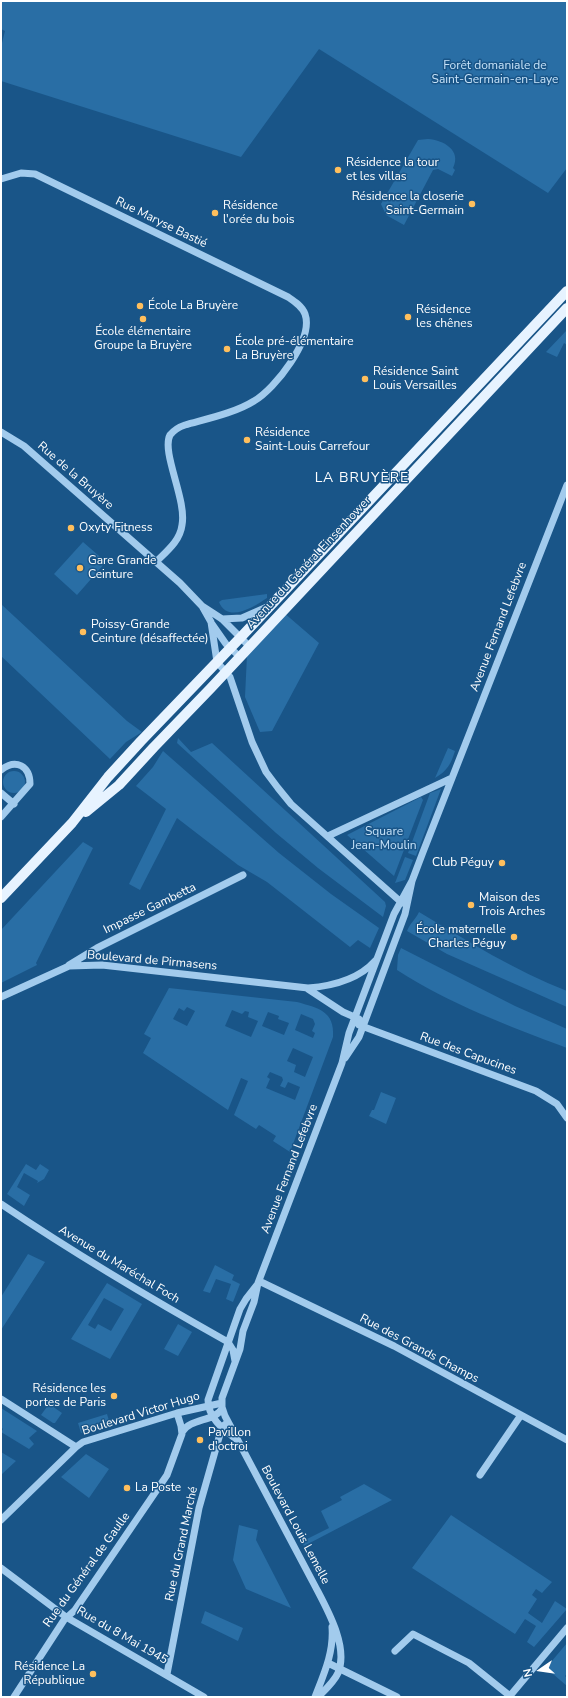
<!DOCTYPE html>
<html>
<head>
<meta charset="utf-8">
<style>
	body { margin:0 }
	#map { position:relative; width:568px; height:1698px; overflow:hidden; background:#195588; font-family:"Nunito Sans",sans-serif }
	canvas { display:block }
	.frame { position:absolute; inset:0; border:2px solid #fff; pointer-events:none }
	.north { position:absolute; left:520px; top:1650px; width:40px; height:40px; -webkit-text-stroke:3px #195588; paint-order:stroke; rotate:257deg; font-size:11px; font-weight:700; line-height:16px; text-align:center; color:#fff }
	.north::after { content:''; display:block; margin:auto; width:14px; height:18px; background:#fff; clip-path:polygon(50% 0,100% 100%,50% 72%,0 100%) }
</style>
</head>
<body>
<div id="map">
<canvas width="568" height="1698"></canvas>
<div class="frame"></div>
<div class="north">N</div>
</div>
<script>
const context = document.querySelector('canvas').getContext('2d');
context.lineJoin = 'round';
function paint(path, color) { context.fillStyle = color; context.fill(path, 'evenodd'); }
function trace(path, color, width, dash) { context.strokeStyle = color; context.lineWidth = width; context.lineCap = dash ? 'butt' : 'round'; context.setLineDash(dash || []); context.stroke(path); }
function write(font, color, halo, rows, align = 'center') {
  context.font = font + ' "Nunito Sans",sans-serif'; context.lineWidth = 3; context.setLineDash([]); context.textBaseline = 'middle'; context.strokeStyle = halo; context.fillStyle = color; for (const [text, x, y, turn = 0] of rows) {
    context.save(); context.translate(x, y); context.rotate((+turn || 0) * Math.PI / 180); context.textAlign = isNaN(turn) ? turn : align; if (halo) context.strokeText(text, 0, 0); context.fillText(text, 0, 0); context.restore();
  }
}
paint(new Path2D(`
	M1 1H567V168L548 193 319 49 241 157 1 81V47L5 31 1 29Z
	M428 139C443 140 462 150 453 168L455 170 452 176 438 169 433 170 404 225 386 215 381 204 418 140Z
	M567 330V345L564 343 557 357 546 352Z
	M83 542 106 562 77 595 54 574Z
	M267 594V598C255 606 228 624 219 602L222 600Z
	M1 604 127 721 142 732 126 742 110 759 1 656Z
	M283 612 319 643 272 731 260 732 245 697 247 655Z
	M178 738 191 752 212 743 385 902 386 906 383 917 318 868 276 833 177 743Z
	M448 748 455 751C451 764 447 771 435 778Z
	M163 751 279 853 331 894 379 928 370 948 358 940 350 947 267 882 238 865 177 818 140 890 129 884 166 809 136 786 153 767Z
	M3 782a11 11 0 1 1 22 0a11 11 0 1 1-22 0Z
	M441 789 416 856 408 853 430 793Z
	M421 797 423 800 394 876 347 835Z
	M83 842 93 848 36 963 37 965 1 983V930Z
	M405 857 413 860 405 880 395 883Z
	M419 912C468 941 515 971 567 991V1007L447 954 407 931C410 923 416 919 419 912Z
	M401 948 515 1006 567 1029V1048C508 1026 450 1004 397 970L398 955Z
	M169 988 297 1002C318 1008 335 1011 333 1037L290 1152 273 1141 276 1136 259 1125 256 1129 234 1115 248 1081 241 1078 228 1110 143 1053 151 1038 144 1034ZM187 1007 195 1011 187 1026 173 1019 179 1008 184 1011ZM232 1010 242 1014 245 1011 249 1012 248 1017 258 1021 251 1037 225 1026ZM268 1012 279 1016 278 1019 289 1023 284 1035 262 1026ZM301 1014 313 1019 315 1024 312 1031 315 1033 313 1038 295 1030ZM293 1048 313 1057 305 1077 294 1072 296 1065 287 1061ZM270 1072 282 1077 283 1080 280 1086 285 1088 288 1082 300 1087 295 1100 266 1088 270 1079 267 1077Z
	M381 1092 396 1098 386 1124 369 1116 372 1110H374Z
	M26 1164 36 1170 40 1164 49 1170 44 1179 37 1183 38 1181 24 1173 17 1187 30 1195 24 1206 7 1194Z
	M28 1254 45 1262 1 1330V1297Z
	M215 1265 234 1275 232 1280 240 1284 233 1302 226 1299 231 1284 216 1279 210 1293 203 1291Z
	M107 1283 142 1304 110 1359 71 1339ZM104 1298 124 1309 111 1331 98 1324 95 1329 88 1325Z
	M178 1324 192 1332 178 1356 164 1349Z
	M49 1404 62 1413 55 1423H53L41 1415Z
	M1 1408 37 1431 29 1438 34 1444 29 1449 1 1432 3 1429 1 1427Z
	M107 1414 110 1424 81 1433 78 1423Z
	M1 1452 16 1461 2 1474H1Z
	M86 1454 109 1469 89 1498 61 1477Z
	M364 1484 392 1500 304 1546 301 1542 329 1528 321 1511 342 1500 340 1497Z
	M451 1515 552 1582 542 1593 536 1589 532 1595 537 1599 528 1613 542 1623 555 1601 567 1609 534 1647 527 1642 536 1626 525 1619 515 1634 412 1568Z
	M239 1525 258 1530 256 1540 291 1608 246 1589 233 1560Z
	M205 1611 243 1628 238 1641 201 1623Z
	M567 1643V1674L565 1676 567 1678V1686L546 1668Z`), '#296ea5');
trace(new Path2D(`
	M1 179 21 173 35 174 288 297C294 301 302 306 305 314 314 339 275 389 254 401 235 413 206 419 185 425 179 427 174 430 170 435 161 452 187 500 182 525 180 541 167 551 156 562
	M1 432 24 446 180 583 202 606 222 619 249 646
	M202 606 211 622 217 662 230 677 252 742 266 772 278 788 291 804 402 903
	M222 619 242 618 267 607
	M212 624 226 644 240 657
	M1 770C16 758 30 766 30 784L1 817
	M1 793 14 804
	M328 836 452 778
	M69 965 97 948 243 875
	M308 989 343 1012 359 1019
	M1 997 69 966 102 965 308 988C332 986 358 980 375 961
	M359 1025 536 1091 557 1104 567 1118
	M345 1058 359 1037 405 914 412 881 423 852 567 485
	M1 1204C74 1253 151 1299 228 1342L233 1350 235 1361
	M259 1281 394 1346 567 1440
	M1 1399 76 1447
	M182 1432C191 1418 213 1422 222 1409
	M236 1439C223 1429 208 1418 208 1400L240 1309 246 1299 257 1285
	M480 1475 521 1415
	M1 1520 76 1447 83 1442 177 1413 222 1403
	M1 1568 66 1617 204 1697
	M395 1651 413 1634 469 1663 510 1696
	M328 1663 397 1697
	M167 1674 199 1508 222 1427 228 1422
	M14 1697 64 1620 75 1610 167 1475 182 1434 181 1426 177 1413
	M315 1697C324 1674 334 1652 332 1627
	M318 1697C325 1690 334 1682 338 1673 349 1647 327 1609 315 1586L225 1416 222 1407V1398L240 1349 243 1331 254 1302 258 1283 342 1063 349 1033 394 914 412 881
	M509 1697 567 1628`), '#a2cbed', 7);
trace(new Path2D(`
	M86 812 119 785 154 747 210 689 567 308
	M1 898 72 823 108 777 141 741 241 637 567 291`), '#e7f3ff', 10);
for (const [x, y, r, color] of [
	[338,170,4,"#ffbf5d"],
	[472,204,4,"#ffbf5d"],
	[215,213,4,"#ffbf5d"],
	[140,306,4,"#ffbf5d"],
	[408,317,4,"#ffbf5d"],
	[143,319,4,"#ffbf5d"],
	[227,349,4,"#ffbf5d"],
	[365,379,4,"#ffbf5d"],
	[247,440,4,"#ffbf5d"],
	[71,528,4,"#ffbf5d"],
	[80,568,4,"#ffbf5d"],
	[83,632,4,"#ffbf5d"],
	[502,863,4,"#ffbf5d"],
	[471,905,4,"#ffbf5d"],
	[514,937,4,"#ffbf5d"],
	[114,1396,4,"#ffbf5d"],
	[200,1440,4,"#ffbf5d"],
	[127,1488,4,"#ffbf5d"],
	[93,1674,4,"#ffbf5d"]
]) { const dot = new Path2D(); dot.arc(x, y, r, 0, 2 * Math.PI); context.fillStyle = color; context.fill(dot); trace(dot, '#195588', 1.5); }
write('12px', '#c7e3f9', '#195588', [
	["Forêt domaniale de",495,66],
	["Saint-Germain-en-Laye",495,80],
	["Square",384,832],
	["Jean-Moulin",384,846]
]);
write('12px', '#fff', '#195588', [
	["Résidence la tour",346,163],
	["et les villas",346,177],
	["Résidence la closerie",464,197,"right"],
	["Saint-Germain",464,211,"right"],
	["Résidence",223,206],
	["l'orée du bois",223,220],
	["École La Bruyère",148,306],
	["Résidence",416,310],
	["les chênes",416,324],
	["École élémentaire",143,332,"center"],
	["Groupe la Bruyère",143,346,"center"],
	["École pré-élémentaire",235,342],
	["La Bruyère",235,356],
	["Résidence Saint",373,372],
	["Louis Versailles",373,386],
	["Résidence",255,433],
	["Saint-Louis Carrefour",255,447],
	["Oxyty Fitness",79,528],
	["Gare Grande",88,561],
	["Ceinture",88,575],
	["Poissy-Grande",91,625],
	["Ceinture (désaffectée)",91,639],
	["Club Péguy",494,863,"right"],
	["Maison des",479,898],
	["Trois Arches",479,912],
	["École maternelle",506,930,"right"],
	["Charles Péguy",506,944,"right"],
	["Résidence les",106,1389,"right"],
	["portes de Paris",106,1403,"right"],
	["Pavillon",208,1433],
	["d'octroi",208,1447],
	["La Poste",135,1488],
	["Résidence La",85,1667,"right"],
	["République",85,1681,"right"]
], 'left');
write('12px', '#fff', '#195588', [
	["Rue Maryse Bastié",161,223,26],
	["Rue de la Bruyère",75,476,41],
	["Avenue du Général Einsenhower",309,563,-47],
	["Avenue Fernand Lefebvre",499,627,-69],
	["Impasse Gambetta",150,909,-26],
	["Boulevard de Pirmasens",152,961,5],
	["Rue des Capucines",468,1054,20],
	["Avenue Fernand Lefebvre",290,1169,-69],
	["Avenue du Maréchal Foch",119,1265,31],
	["Rue des Grands Champs",419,1349,28],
	["Boulevard Victor Hugo",141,1414,-17],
	["Boulevard Louis Lemelle",295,1525,62],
	["Rue du Grand Marché",182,1544,-78],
	["Rue du Général de Gaulle",87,1570,-54],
	["Rue du 8 Mai 1945",122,1636,30]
]);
context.letterSpacing = '1px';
write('14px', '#fff', '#195588', [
	["LA BRUYÈRE",362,479]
]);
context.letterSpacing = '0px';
</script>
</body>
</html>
